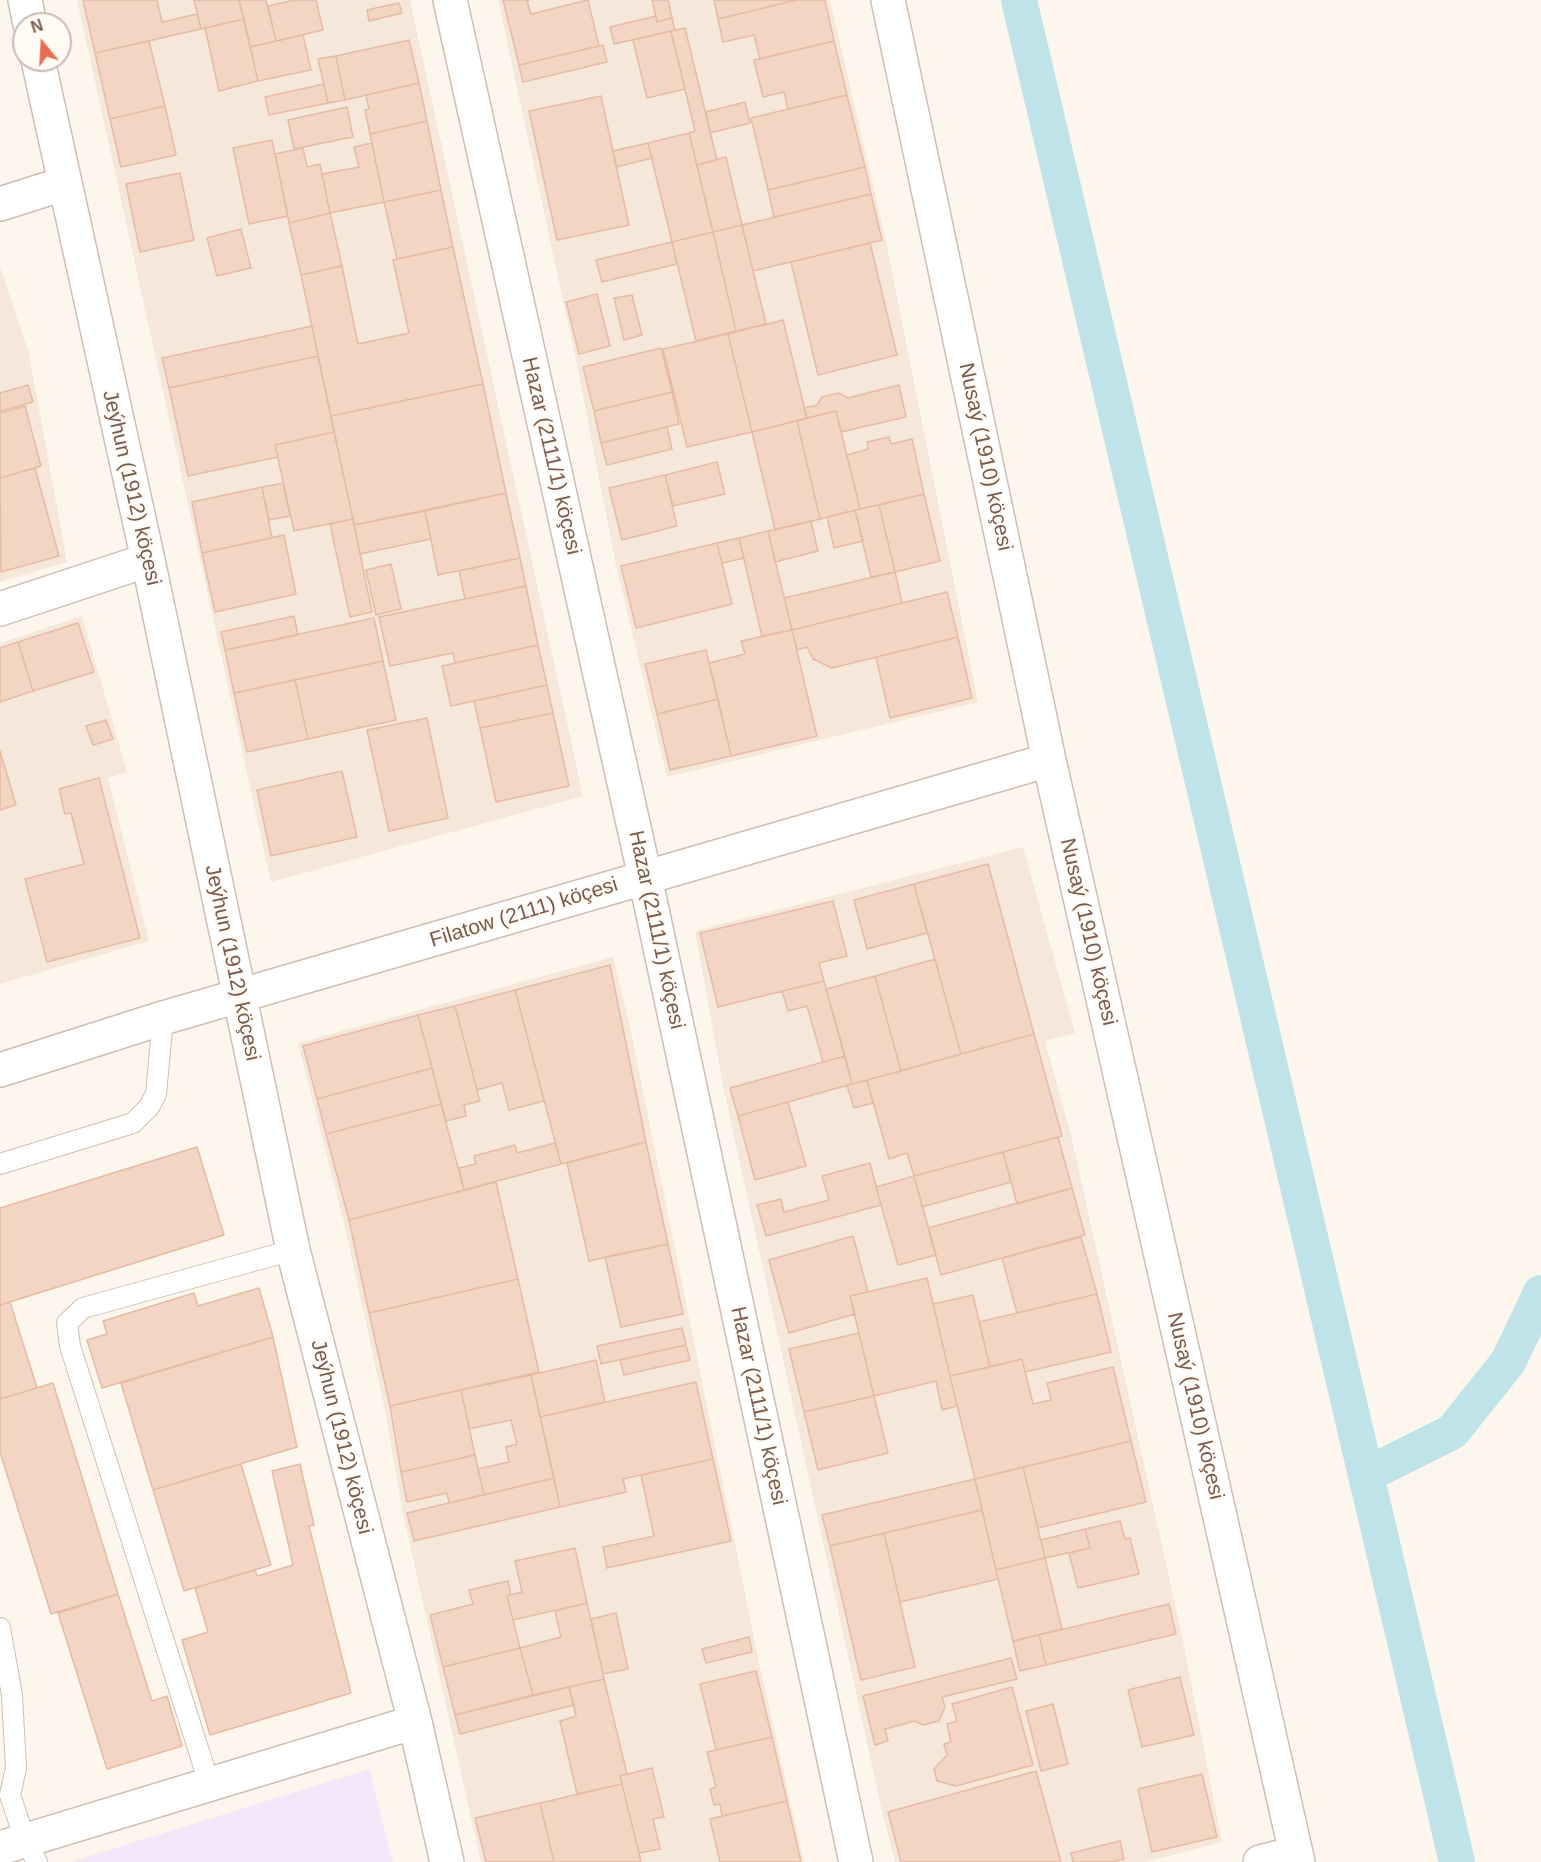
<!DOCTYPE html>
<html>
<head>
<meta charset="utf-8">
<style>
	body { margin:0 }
	#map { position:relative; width:1541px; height:1862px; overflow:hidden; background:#fdf6ec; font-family:Arial,sans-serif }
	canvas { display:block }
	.north { position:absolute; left:12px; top:12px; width:60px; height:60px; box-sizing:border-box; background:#fffaf3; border:2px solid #cabbb1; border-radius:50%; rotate:342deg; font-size:16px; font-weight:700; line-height:24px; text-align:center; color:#7a5c4d }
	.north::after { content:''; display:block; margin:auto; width:21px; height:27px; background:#e76f51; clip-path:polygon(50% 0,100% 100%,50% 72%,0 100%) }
</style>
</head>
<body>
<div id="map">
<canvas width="1541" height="1862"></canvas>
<div class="north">N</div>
</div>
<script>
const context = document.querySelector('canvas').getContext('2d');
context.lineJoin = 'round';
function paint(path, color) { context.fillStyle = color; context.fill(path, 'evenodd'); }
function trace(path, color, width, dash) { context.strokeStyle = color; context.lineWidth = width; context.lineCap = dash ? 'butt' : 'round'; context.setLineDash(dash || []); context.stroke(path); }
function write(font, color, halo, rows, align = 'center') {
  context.font = font + ' Arial,sans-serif'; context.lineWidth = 4.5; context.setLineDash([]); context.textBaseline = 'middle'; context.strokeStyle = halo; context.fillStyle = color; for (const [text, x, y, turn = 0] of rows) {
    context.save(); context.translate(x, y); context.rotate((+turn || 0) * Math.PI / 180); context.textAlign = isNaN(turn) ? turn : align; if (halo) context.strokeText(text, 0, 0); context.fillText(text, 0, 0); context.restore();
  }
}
paint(new Path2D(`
	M77 0H410L583 796 271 882Z
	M498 0H830L886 241 978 702 667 777 616 566 576 360Z
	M0 267 29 354 67 562 0 582Z
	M82 616 127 772 108 778 149 941 0 984V643Z
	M1023 847 1075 1033 1045 1041 1071 1135 1181 1631 1222 1842 1146 1862H895L882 1811 723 1086 695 931Z
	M613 957 629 1022 760 1667 804 1862H481L403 1514 385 1410 344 1223 298 1043Z`), '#f5e8da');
paint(new Path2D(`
	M369 1769 393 1862H70Z`), '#f3e8fa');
trace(new Path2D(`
	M1019 0 1457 1862
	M1366 1475 1452 1432 1508 1362 1541 1293`), '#bfe3e8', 36);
const building = new Path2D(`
	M83 0H157L162 22 197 14 201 29 95 53Z
	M194 0H239L244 19 201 29Z
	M239 0H266L276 41 250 47Z
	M294 0H316L323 30 276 41 268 6Z
	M503 0H529L527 1 531 14 588 0 599 46 519 65Z
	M652 0H668L672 18 657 22Z
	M714 0H797L718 19Z
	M797 0H825L834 41 760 59 754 35 723 42 718 19Z
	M399 3 402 13 369 21 367 10Z
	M656 16 657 22 672 18 675 30 614 44 610 27Z
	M244 19 258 81 219 91 205 28Z
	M685 28 717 160 697 165 689 133 695 131 671 31Z
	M671 31 685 89 647 98 633 40Z
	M303 35 311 70 258 81 250 47Z
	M409 40 419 83 345 100 336 56Z
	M149 41 165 106 110 119 95 53Z
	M834 41 847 95 788 109 784 92 763 97 754 60Z
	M603 45 607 62 523 82 519 65Z
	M336 56 345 100 328 103 318 59Z
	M419 83 427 121 370 134 365 110 369 109 366 95Z
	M324 84 328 103 269 115 265 97Z
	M847 95 865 167 768 190 751 118Z
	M601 96 629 225 557 240 529 111Z
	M745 102 750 123 710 133 706 112Z
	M165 106 176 155 121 167 110 119Z
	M347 107 353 137 294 149 288 120Z
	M427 121 441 190 384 202 370 134Z
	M689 133 713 232 672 242 648 143Z
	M272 140 288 216 249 224 233 148Z
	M372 143 384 202 330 213 322 174 359 167 354 147Z
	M648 143 652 158 616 167 613 151Z
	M303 148 307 167 320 164 330 213 289 223 275 154Z
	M726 157 742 225 713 232 697 165Z
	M865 167 871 194 774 217 768 190Z
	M180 173 194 240 140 252 126 184Z
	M441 190 453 247 397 259 384 202Z
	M871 194 882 240 753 271 742 225Z
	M330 213 342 266 301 275 289 223Z
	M742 225 766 324 736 331 713 232Z
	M241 229 251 268 217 276 207 238Z
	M713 232 736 331 696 341 672 242Z
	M672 242 677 264 602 282 596 260Z
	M870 243 897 355 818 375 791 262Z
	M453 247 483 384 331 416 301 275 342 266 358 344 409 333 393 260Z
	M597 294 610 346 579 354 566 302Z
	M632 295 642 335 624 340 614 298Z
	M783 320 807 418 752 432 728 334Z
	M312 326 318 356 169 388 162 358Z
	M728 334 752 432 687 447 663 349Z
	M661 348 672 392 594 411 583 367Z
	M318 356 334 432 275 445 278 457 188 476 169 388Z
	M483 384 506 493 354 525 331 416Z
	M28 385 33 402 0 411V393Z
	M899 385 906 417 841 432 836 411 807 418 804 408 817 405 822 397 839 393 848 398Z
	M672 392 679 424 601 443 594 411Z
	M25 406 41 466 0 478V413Z
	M836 411 860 509 820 519 797 421Z
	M797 421 820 519 775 530 752 432Z
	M667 427 672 449 607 465 601 443Z
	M334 432 353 519 294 531 275 445Z
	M889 437 891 444 912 439 924 494 860 509 847 455 868 449 867 442Z
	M717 462 725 494 673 506 665 475Z
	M35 468 59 556 1 572 0 478Z
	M665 475 677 526 622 540 609 488Z
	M283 483 290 516 269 520 262 487Z
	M262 487 272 538 202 553 192 502Z
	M506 493 520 558 438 575 425 511Z
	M924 494 940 561 895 572 879 505Z
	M879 505 895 572 871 577 855 510Z
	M855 510 863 541 834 548 827 517Z
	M425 511 431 539 360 554 354 525Z
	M353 519 372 612 350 617 330 524Z
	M811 521 818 551 775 562 768 531Z
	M768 531 792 630 762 636 739 538Z
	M284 535 296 594 215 612 202 553Z
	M739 538 744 558 722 563 717 543Z
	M717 543 732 604 636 628 621 566Z
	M520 558 526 586 465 599 459 571Z
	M391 564 401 609 376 615 366 570Z
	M895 572 902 603 792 630 784 598Z
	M526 586 538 645 455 663 453 653 390 666 379 617Z
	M947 592 958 637 832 668 813 659 807 647 797 650 792 630Z
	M294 616 298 635 225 650 221 632Z
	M374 618 383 661 234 693 225 650Z
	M78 623 94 672 33 691 18 642Z
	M792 630 817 736 731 756 709 663 745 654 741 641Z
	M958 637 972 698 890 718 876 657Z
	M18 642 33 691 0 702V648Z
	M538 645 547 685 451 706 442 666Z
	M706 650 718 699 657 714 645 664Z
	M383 661 396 720 308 739 295 680Z
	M295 680 308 739 247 752 234 693Z
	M547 685 553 713 480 728 474 701Z
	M718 699 731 756 670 770 657 714Z
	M553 713 569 786 496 802 480 728Z
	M427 718 448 818 389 831 367 730Z
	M106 720 113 739 93 745 86 726Z
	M0 751 16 805 0 810Z
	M342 771 357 837 271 856 257 790Z
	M99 778 140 938 47 962 25 879 84 864 71 813 65 814 59 789Z
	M988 864 1034 1034 961 1054 914 884Z
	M914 884 927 933 867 949 854 900Z
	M833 901 847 956 819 963 824 981 718 1007 700 933Z
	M935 959 961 1054 901 1071 875 976Z
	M610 965 646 1142 561 1164 515 990Z
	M875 976 901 1071 852 1084 826 989Z
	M824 981 845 1056 823 1062 807 1006 788 1011 782 991Z
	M515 990 544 1101 509 1110 502 1083 477 1090 455 1006Z
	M455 1006 480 1101 464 1105 466 1116 446 1121 418 1015Z
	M418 1015 432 1068 317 1099 303 1046Z
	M1034 1034 1062 1136 914 1176 907 1153 889 1159 867 1080Z
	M845 1056 852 1084 738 1116 730 1088Z
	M432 1068 441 1104 326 1134 317 1099Z
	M867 1080 873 1103 854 1108 847 1085Z
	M788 1102 806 1166 755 1180 738 1116Z
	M441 1104 464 1190 349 1220 326 1134Z
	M1058 1137 1072 1188 1017 1204 1003 1152Z
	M646 1142 668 1244 589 1261 567 1163Z
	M555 1143 561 1164 464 1190 459 1168 476 1164 474 1156 515 1145 517 1153Z
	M197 1147 224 1235 0 1305V1208Z
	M1003 1152 1011 1182 922 1207 914 1176Z
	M870 1163 881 1205 766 1236 757 1205 781 1199 784 1212 829 1200 822 1176Z
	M914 1176 936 1255 898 1265 876 1187Z
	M496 1182 518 1279 369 1313 349 1220Z
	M1072 1188 1085 1235 941 1275 928 1228Z
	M853 1236 868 1292 850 1296 855 1314 789 1333 769 1260Z
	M1081 1237 1097 1294 1017 1313 1002 1258Z
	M668 1244 683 1314 621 1327 605 1257Z
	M927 1278 957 1406 942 1410 936 1381 874 1396 850 1296Z
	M518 1279 539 1372 390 1406 369 1313Z
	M259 1288 273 1337 102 1388 87 1340 107 1334 103 1321 194 1293 198 1306Z
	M1097 1294 1111 1352 1025 1372 1022 1359 990 1367 979 1322Z
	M973 1295 990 1367 950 1376 933 1304Z
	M10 1302 37 1388 0 1399V1305Z
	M682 1328 686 1345 601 1364 597 1346Z
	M859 1333 874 1396 804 1412 789 1349Z
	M273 1337 297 1447 153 1490 121 1383Z
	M686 1345 690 1360 624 1375 620 1360Z
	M1022 1359 1033 1404 1051 1400 1047 1383 1113 1367 1131 1441 975 1479 950 1376Z
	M596 1360 605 1402 540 1417 531 1375Z
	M531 1375 554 1478 484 1495 478 1469 509 1462 506 1447 517 1444 511 1420 469 1429 461 1390Z
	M696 1382 713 1459 623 1479 626 1492 560 1507 540 1417Z
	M53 1383 118 1594 51 1614 0 1452V1399Z
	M461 1390 475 1455 401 1472 390 1406Z
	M874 1396 888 1453 818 1470 804 1412Z
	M1131 1441 1146 1502 1038 1528 1023 1467Z
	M475 1455 484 1495 449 1503 447 1493 407 1502 401 1472Z
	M713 1459 731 1541 607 1568 603 1547 654 1536 641 1475Z
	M241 1464 271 1565 184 1591 153 1490Z
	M300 1464 314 1525 309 1526 351 1693 210 1735 182 1640 208 1632 195 1588 255 1570 257 1576 293 1565 272 1471Z
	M1023 1467 1045 1558 996 1570 975 1479Z
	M554 1478 560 1507 414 1541 407 1513Z
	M975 1479 982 1510 830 1546 822 1515Z
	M982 1510 998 1579 900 1602 884 1533Z
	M1120 1521 1125 1539 1130 1538 1139 1574 1078 1588 1069 1553 1090 1548 1085 1529Z
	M1085 1529 1090 1548 1045 1558 1041 1540Z
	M884 1533 915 1667 861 1680 830 1546Z
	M575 1548 587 1603 513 1620 507 1596 522 1592 515 1561Z
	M1045 1558 1062 1629 1013 1641 996 1570Z
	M508 1581 511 1595 507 1596 520 1648 443 1667 430 1615 473 1604 469 1590Z
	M118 1594 152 1701 167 1696 182 1746 107 1769 58 1613Z
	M587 1603 604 1679 533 1695 520 1648 561 1637 555 1611Z
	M1169 1604 1176 1634 1046 1665 1039 1635Z
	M616 1613 628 1669 603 1674 591 1619Z
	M1039 1635 1046 1665 1020 1671 1013 1641Z
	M749 1637 752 1652 706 1663 702 1649Z
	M520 1648 533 1695 455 1715 443 1667Z
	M1011 1658 1017 1679 942 1697 945 1707 939 1721 923 1725 915 1721 885 1729 888 1741 875 1745 863 1696Z
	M756 1671 772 1737 716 1750 700 1684Z
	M1180 1677 1194 1735 1142 1747 1128 1690Z
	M604 1679 627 1774 620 1776 622 1784 577 1794 560 1721 576 1716 569 1687Z
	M569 1687 574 1705 460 1734 455 1715Z
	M1012 1687 1033 1765 956 1786 937 1781 934 1769 947 1755 944 1744 951 1742 947 1724 957 1721 952 1704Z
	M1053 1704 1068 1764 1041 1771 1026 1711Z
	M772 1737 787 1801 722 1816 720 1804 714 1805 710 1789 716 1787 707 1752Z
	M652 1768 664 1817 653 1819 660 1849 639 1853 620 1776Z
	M1036 1771 1061 1862H901L888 1812Z
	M1202 1774 1217 1837 1152 1852 1138 1789Z
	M622 1784 641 1862H554L540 1803Z
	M787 1801 801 1862H720L710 1819Z
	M540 1803 554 1862H486L475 1818Z
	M1120 1841 1124 1859 1112 1862H1073L1071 1853Z`);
paint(building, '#f3d5c3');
trace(building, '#e6bba3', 1.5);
const lane = new Path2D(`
	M0 1164 133 1123 149 1107 156 1094 163 1018
	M0 1628 12 1695 16 1768 10 1795 25 1840 37 1862
	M210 1786 70 1346 67 1323 83 1308 293 1250`);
const street = new Path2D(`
	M25 0 30 24
	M450 0 645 877 856 1862
	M888 0 1049 760 1298 1862
	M38 60 148 560 293 1250 415 1722 447 1862
	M0 204 63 184
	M0 609 148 560
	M0 1070 163 1018 1049 760
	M0 1848 415 1722
	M1260 1862 1296 1853`);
trace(lane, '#d1beb0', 22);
trace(street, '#d1beb0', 36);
trace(lane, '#fff', 20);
trace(street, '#fff', 33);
write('21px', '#7a5c4d', '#fffaf3', [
	["Hazar (2111/1) köçesi",551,456,77],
	["Nusaý (1910) köçesi",985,457,78],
	["Jeýhun (1912) köçesi",131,488,77],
	["Filatow (2111) köçesi",524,913,-17],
	["Hazar (2111/1) köçesi",656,930,78],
	["Nusaý (1910) köçesi",1088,932,77],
	["Jeýhun (1912) köçesi",232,963,78],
	["Hazar (2111/1) köçesi",758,1406,78],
	["Nusaý (1910) köçesi",1195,1406,77],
	["Jeýhun (1912) köçesi",341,1437,76]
]);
</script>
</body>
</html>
